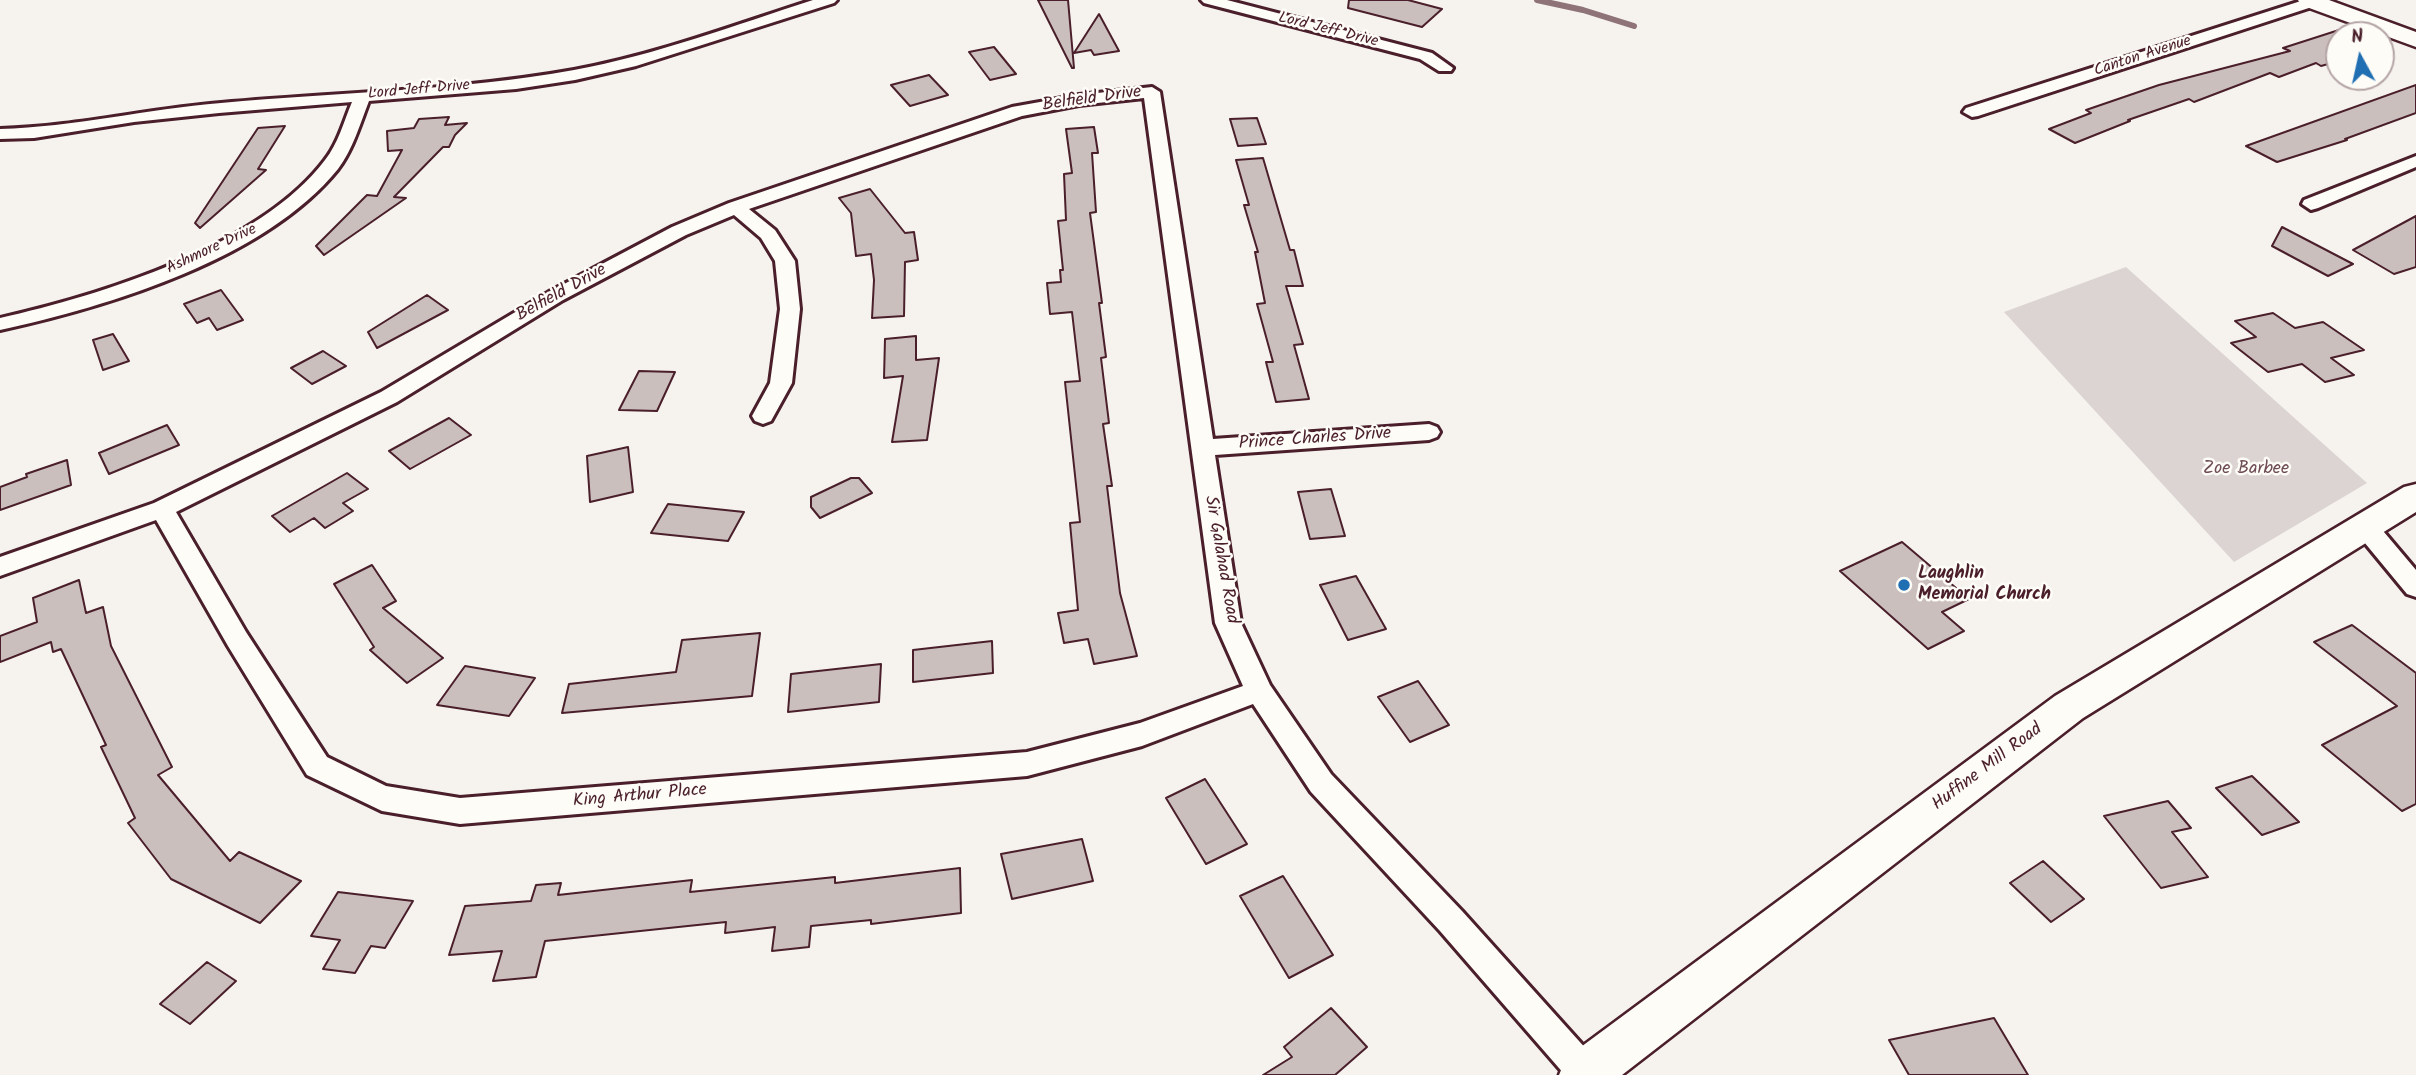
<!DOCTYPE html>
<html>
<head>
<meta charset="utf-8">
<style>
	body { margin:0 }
	#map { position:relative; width:2416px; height:1075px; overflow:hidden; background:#f6f3ef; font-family:Kalam,sans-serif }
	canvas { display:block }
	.north { position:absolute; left:2325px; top:21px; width:70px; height:70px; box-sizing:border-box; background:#fdfcf7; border:2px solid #b5a4a5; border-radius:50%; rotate:352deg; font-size:19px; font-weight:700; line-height:28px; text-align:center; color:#4a1f2b }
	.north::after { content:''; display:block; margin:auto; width:24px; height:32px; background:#1f6fb2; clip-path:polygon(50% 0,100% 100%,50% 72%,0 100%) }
</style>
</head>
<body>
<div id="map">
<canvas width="2416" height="1075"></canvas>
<div class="north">N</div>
</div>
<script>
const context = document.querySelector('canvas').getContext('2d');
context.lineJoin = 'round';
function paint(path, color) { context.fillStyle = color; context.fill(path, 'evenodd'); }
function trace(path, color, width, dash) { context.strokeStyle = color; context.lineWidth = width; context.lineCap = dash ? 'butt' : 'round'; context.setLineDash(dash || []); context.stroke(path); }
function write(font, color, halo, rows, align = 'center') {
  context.font = font + ' Kalam,sans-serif'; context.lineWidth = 5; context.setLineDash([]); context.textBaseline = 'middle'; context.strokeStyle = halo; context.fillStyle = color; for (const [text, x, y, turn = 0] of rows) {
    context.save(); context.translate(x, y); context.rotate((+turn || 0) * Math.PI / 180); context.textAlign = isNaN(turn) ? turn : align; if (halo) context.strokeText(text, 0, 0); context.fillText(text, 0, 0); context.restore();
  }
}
paint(new Path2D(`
	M2126 267 2367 483 2234 562 2004 312Z`), '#dcd4d2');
trace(new Path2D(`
	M1537 0 1583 10 1634 26`), '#8e7378', 6);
const building = new Path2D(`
	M1038 0H1068L1074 68H1072Z
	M1349 0H1408L1442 9 1422 27 1348 8Z
	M1099 14 1119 51 1094 55 1091 50 1074 53Z
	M2339 30V61L2321 66 2316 63 2279 77 2270 73 2194 102 2189 99 2128 120 2130 121 2075 143 2049 129 2091 113 2086 110 2159 85 2290 51 2283 48Z
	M994 47 1016 74 990 80 969 52Z
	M929 75 948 95 910 106 891 85Z
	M2416 85V113L2345 139 2347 140 2277 162 2246 146Z
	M449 117 445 125 467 123 455 135 449 147H443L394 197 406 198 324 255 316 246 367 195 377 196 402 150 388 151 387 131 414 128 419 119Z
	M1257 118 1266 144 1238 146 1230 119Z
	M285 126 258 169 266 170 200 228 195 223 258 128Z
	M1094 127 1098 153H1092L1096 212 1090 213 1102 303H1099L1106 357 1101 358 1109 423 1103 424 1112 486H1107L1120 593 1137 656 1094 664 1088 639 1064 643 1058 613 1078 610 1070 523 1080 522 1065 382 1080 381 1072 312 1050 314 1047 283 1061 282 1060 270H1063L1058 221 1066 220 1064 174 1072 173 1066 129Z
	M1263 158 1290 250H1294L1303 286H1286L1303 344 1294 345 1309 399 1276 402 1266 362H1273L1257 304 1265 303 1255 252H1258L1244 205H1249L1236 160Z
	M870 189 905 233 914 232 918 260 905 262 904 316 872 318 874 280 871 254 856 256 851 213 839 198Z
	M2416 216V267L2394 274 2353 250Z
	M2282 227 2353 264 2328 276 2272 246Z
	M221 290 243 320 217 330 209 318 197 323 184 304Z
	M427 295 448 310 377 348 368 332Z
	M2273 313 2295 328 2323 322 2364 350 2331 358 2354 375 2325 382 2302 364 2268 372 2231 343 2256 337 2235 321Z
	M113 334 129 361 103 370 93 340Z
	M916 336V360L939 358 927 440 892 442 903 376 884 378 885 339Z
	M323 351 346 366 312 384 291 368Z
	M639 371 675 372 657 411 619 410Z
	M449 418 471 435 410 469 389 451Z
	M167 425 179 445 109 474 99 453Z
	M628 447 633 492 590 502 587 456Z
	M67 460 71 485 0 510V487L27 477 26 474Z
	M347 473 368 489 343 503 353 511 325 528 314 518 290 532 272 516Z
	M851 478H859L872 493 820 518 811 507V497Z
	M1331 489 1345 536 1310 539 1298 492Z
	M668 504 744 512 728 541 651 533Z
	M1902 542 1969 599 1942 612 1964 631 1928 649 1840 571Z
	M372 565 396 601 383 608 443 658 407 683 370 650 374 647 334 584Z
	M1356 576 1386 629 1348 640 1320 585Z
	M79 580 86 613 103 607 111 646 172 767 158 775 230 861 239 852 301 881 260 923 171 879 128 823 135 818 101 747 106 745 61 649 53 652 51 642 0 662V636L37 622 33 598Z
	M2352 625 2416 673V804L2402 811 2322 745 2397 706 2314 642Z
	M760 633 752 696 562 713 569 684 676 672 682 640Z
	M992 641 993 673 913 682V650Z
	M881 664 879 702 788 712 791 674Z
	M465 666 535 678 509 716 437 705Z
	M1418 681 1449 725 1410 742 1378 697Z
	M2252 776 2299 822 2262 835 2216 788Z
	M1205 779 1247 844 1206 864 1166 798Z
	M2168 801 2191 828 2172 832 2208 877 2161 888 2104 816Z
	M1082 839 1093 881 1012 899 1001 854Z
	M2043 861 2084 899 2051 922 2010 883Z
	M960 868 961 913 871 924V920L811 926 809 947 772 951 775 927 725 933 726 922 545 941 536 977 493 981 502 951 449 955 465 906 531 901 536 885 561 883 558 895 692 880 690 892 835 877V883Z
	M1283 876 1333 955 1289 978 1240 896Z
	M338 892 413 901 385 948 371 946 355 973 323 969 340 940 311 936Z
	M207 962 236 981 190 1024 160 1004Z
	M1331 1008 1367 1047 1335 1075H1263L1292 1057 1284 1047Z
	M1994 1018 2028 1075H1909L1889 1040Z`);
paint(building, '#cbbfbe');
trace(building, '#4a1f2b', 2);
const street = new Path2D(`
	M813 0H837L834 3 636 66 575 80 516 89 369 101C360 124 353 149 338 169 265 259 110 306 0 330V318C102 295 260 246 325 160 338 144 344 121 352 102L219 113 134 122 34 138 0 139V129C74 127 147 109 221 103 338 92 458 91 574 70 656 55 735 25 813 0Z
	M1201 0H1227L1432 53 1453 68 1451 71H1439L1420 59 1204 3Z
	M2304 0 2321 2 2318 5 1978 116 1972 117 1963 112 1966 108Z
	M1152 87 1160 92 1213 439 1429 424 1437 427 1440 432 1437 437 1429 440 1215 455 1241 623 1270 685 1331 774 1462 911 1597 1061 1601 1075H1565L1440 931 1311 792 1253 704 1142 746 1027 776 460 824 382 811 307 775 228 646 156 520 0 576V557L154 503 381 392 549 292 672 227 729 203 1012 107 1079 95ZM1144 98 1215 623 1243 686 1140 723 1027 752 460 798 386 786 327 757 246 632 176 512 397 402 563 300 686 235 734 215 761 238 775 261 780 309 770 383 752 416 755 421 763 424 771 421 792 383 800 309 795 261 775 230 749 209 1022 116 1079 105Z
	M2416 156V167L2318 208 2311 210 2302 204 2304 200Z
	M2364 516 2373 519 2416 570V597L2407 594 2355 531 2352 525 2355 519Z`);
const secondary = new Path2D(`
	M2298 0H2329L2416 32V47L2301 5Z
	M2416 484V512L2083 718 1622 1075H1559L1566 1058 2055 696 2404 487Z`);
trace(street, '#4a1f2b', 6);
trace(secondary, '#4a1f2b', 5);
paint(street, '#fdfcf7');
paint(secondary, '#fdfcf7');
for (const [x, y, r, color] of [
	[1904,585,7,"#1f6fb2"]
]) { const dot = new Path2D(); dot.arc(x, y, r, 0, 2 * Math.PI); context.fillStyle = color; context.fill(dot); trace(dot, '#fdfcf7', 2.5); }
write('16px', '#4a1f2b', '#fdfcf7', [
	["Lord Jeff Drive",1328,31,14],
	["Canton Avenue",2143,57,-18],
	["Lord Jeff Drive",419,91,-5],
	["Ashmore Drive",212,250,-25]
]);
write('18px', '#4a1f2b', '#fdfcf7', [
	["Belfield Drive",1092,100,-8],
	["Belfield Drive",562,294,-29],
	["Prince Charles Drive",1315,440,-4],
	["Sir Galahad Road",1220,560,80],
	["Huffine Mill Road",1988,768,-37],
	["King Arthur Place",640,797,-5]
]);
write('18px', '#6e4c55', '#fdfcf7', [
	["Zoe Barbee",2246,470]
]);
write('bold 18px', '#4a1f2b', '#fdfcf7', [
	["Laughlin",1918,575],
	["Memorial Church",1918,596]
], 'left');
</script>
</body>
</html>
